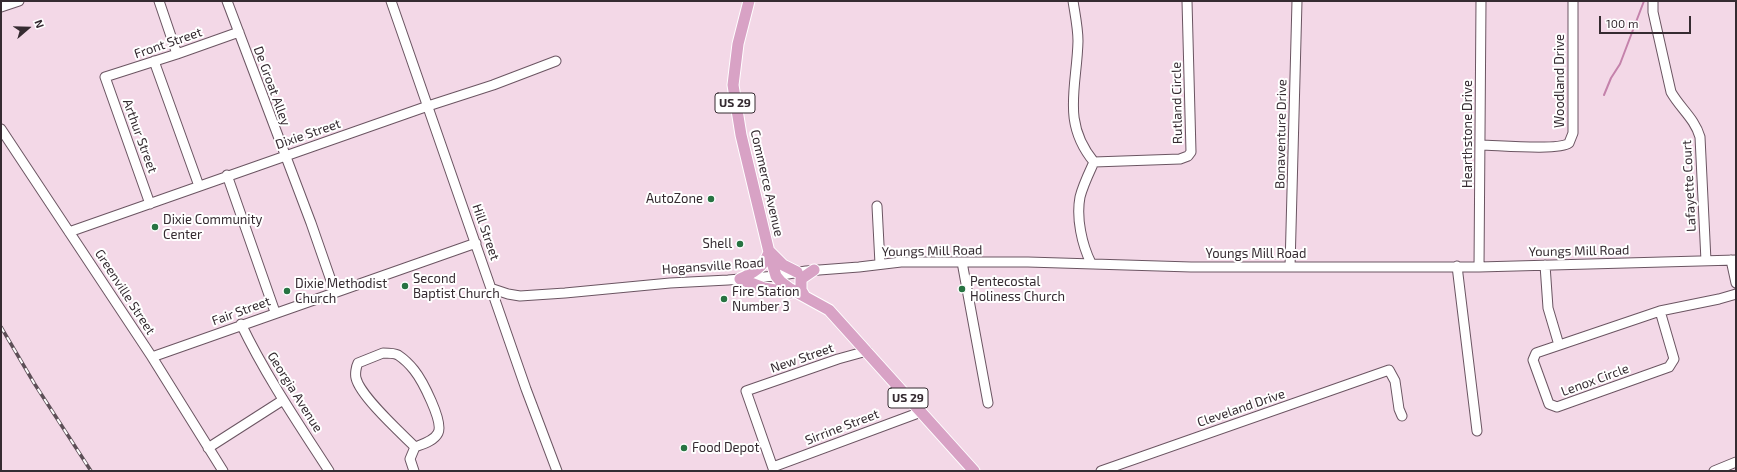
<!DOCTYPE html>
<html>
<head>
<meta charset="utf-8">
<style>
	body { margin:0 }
	#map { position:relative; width:1737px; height:472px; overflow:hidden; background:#f3d8e7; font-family:"Exo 2",sans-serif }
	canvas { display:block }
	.frame { position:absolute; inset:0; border:2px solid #352b31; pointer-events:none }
	.north { position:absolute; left:8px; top:8px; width:40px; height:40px; -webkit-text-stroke:3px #fff; paint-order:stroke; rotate:70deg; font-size:11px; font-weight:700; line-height:16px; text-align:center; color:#352b31 }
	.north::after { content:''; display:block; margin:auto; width:14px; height:18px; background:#352b31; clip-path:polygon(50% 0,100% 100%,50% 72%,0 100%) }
	.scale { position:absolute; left:1599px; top:16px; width:92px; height:18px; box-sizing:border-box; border:2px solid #352b31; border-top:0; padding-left:5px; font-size:12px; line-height:14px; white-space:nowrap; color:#352b31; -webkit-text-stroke:3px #fff; paint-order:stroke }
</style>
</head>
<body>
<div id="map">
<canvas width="1737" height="472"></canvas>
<div class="frame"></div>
<div class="north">N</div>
<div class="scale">100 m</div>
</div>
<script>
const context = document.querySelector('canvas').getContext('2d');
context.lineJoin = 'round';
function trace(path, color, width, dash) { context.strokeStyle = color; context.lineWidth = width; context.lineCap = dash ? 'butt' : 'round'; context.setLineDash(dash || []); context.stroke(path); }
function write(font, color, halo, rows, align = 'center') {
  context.font = font + ' "Exo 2",sans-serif'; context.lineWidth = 4; context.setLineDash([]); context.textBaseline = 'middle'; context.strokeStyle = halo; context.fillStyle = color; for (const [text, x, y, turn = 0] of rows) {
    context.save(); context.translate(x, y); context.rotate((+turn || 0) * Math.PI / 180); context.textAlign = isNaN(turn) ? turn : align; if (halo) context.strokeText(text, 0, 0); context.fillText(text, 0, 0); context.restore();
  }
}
trace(new Path2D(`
	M1604 95 1611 78 1620 64 1644 1`), '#c482ab', 2);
const minor = new Path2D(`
	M159 1 177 54
	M227 1 311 223 335 292
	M391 1 526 389 557 471
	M1073 1C1075 14 1078 28 1078 41 1077 87 1061 122 1094 162 1089 173 1083 185 1080 197 1076 218 1082 245 1091 263
	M1653 1V12L1671 92C1680 108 1695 119 1700 137L1706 261
	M1 7 19 1
	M154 61 199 186
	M1 129 152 357 223 471
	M1481 145C1496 145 1559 151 1569 143L1573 133V1
	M1094 162 1180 159 1188 156 1191 152 1187 1
	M227 175 275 312
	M150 204 105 77 177 54 239 32
	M877 206 880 264
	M69 232 428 106 493 85 556 61
	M1731 260 1736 283
	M962 262 988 403
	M1545 265 1548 308 1559 345
	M1457 266 1477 431
	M1290 267 1297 1
	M1479 267 1481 1
	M493 289 508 294 520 296 565 293 670 283 728 280 776 276 806 271 859 267 901 262H1028L1191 267H1479L1736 260
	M1660 311 1674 359 1669 367 1557 407 1549 404 1533 360 1536 353 1660 311 1719 299 1736 294
	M241 324C266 376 298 423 329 471
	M383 353C388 353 394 353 398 355 404 359 410 365 414 370 422 380 444 422 438 433 434 441 423 444 415 447 401 433 360 396 356 378 355 374 356 367 358 363Z
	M152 357 476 243
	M208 448 283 400
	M773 467 921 412
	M414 471 410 459 415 447
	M774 471 746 391 838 359 867 351
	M1101 471 1389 370 1395 381 1399 409 1402 416
	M1714 471 1736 462`);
const major = new Path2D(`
	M749 1 738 44 733 85 741 135 769 252 776 276 781 282 789 288 829 310 974 471
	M770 252 783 265 797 272
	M740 279 764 288 791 293
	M740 279C753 273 764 267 769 252
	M804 295 801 290V279L814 270`);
trace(minor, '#6b5562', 11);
trace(major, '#fff', 13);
trace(minor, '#fff', 9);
trace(major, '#d8a2c5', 11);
const rail = new Path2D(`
	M1 327 34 383 91 471`);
trace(rail, '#5d4f57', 3.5);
trace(rail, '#fff', 2, [6]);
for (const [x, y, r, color] of [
	[711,199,4,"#277342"],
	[155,227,4,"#277342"],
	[740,244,4,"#277342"],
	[405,286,4,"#277342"],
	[962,289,4,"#277342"],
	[287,291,4,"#277342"],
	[724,299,4,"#277342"],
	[684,448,4,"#277342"]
]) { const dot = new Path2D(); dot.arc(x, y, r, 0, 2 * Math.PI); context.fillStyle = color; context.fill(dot); trace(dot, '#fff', 1.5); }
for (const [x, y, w] of [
	[735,103,40],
	[908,398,40]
]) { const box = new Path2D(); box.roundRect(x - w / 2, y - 10, w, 20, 3); context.fillStyle = '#fff'; context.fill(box); trace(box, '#352b31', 1); }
write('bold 12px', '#352b31', null, [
	["US 29",735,103],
	["US 29",908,398]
]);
write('13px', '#352b31', '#fff', [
	["Front Street",168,43,-19],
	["Woodland Drive",1560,81,-90],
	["De Groat Alley",272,86,70],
	["Rutland Circle",1177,103,-91],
	["Dixie Street",308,134,-19],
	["Bonaventure Drive",1281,134,-89],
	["Hearthstone Drive",1468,134,-90],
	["Arthur Street",140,136,70],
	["Commerce Avenue",767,183,77],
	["Lafayette Court",1689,186,-93],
	["Hill Street",486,232,71],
	["Youngs Mill Road",932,251,-1],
	["Youngs Mill Road",1579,251,-1],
	["Youngs Mill Road",1256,254],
	["Hogansville Road",713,266,-4],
	["Greenville Street",125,292,57],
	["Fair Street",241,311,-20],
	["New Street",802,358,-19],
	["Lenox Circle",1595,380,-20],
	["Georgia Avenue",295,392,58],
	["Cleveland Drive",1241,408,-19],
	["Sirrine Street",842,427,-21]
]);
write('13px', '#352b31', '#fff', [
	["AutoZone",703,199,"right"],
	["Dixie Community",163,220],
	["Center",163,235],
	["Shell",732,244,"right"],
	["Second",413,279],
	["Baptist Church",413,294],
	["Pentecostal",970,282],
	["Holiness Church",970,297],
	["Dixie Methodist",295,284],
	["Church",295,299],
	["Fire Station",732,292],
	["Number 3",732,307],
	["Food Depot",692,448]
], 'left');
</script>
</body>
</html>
